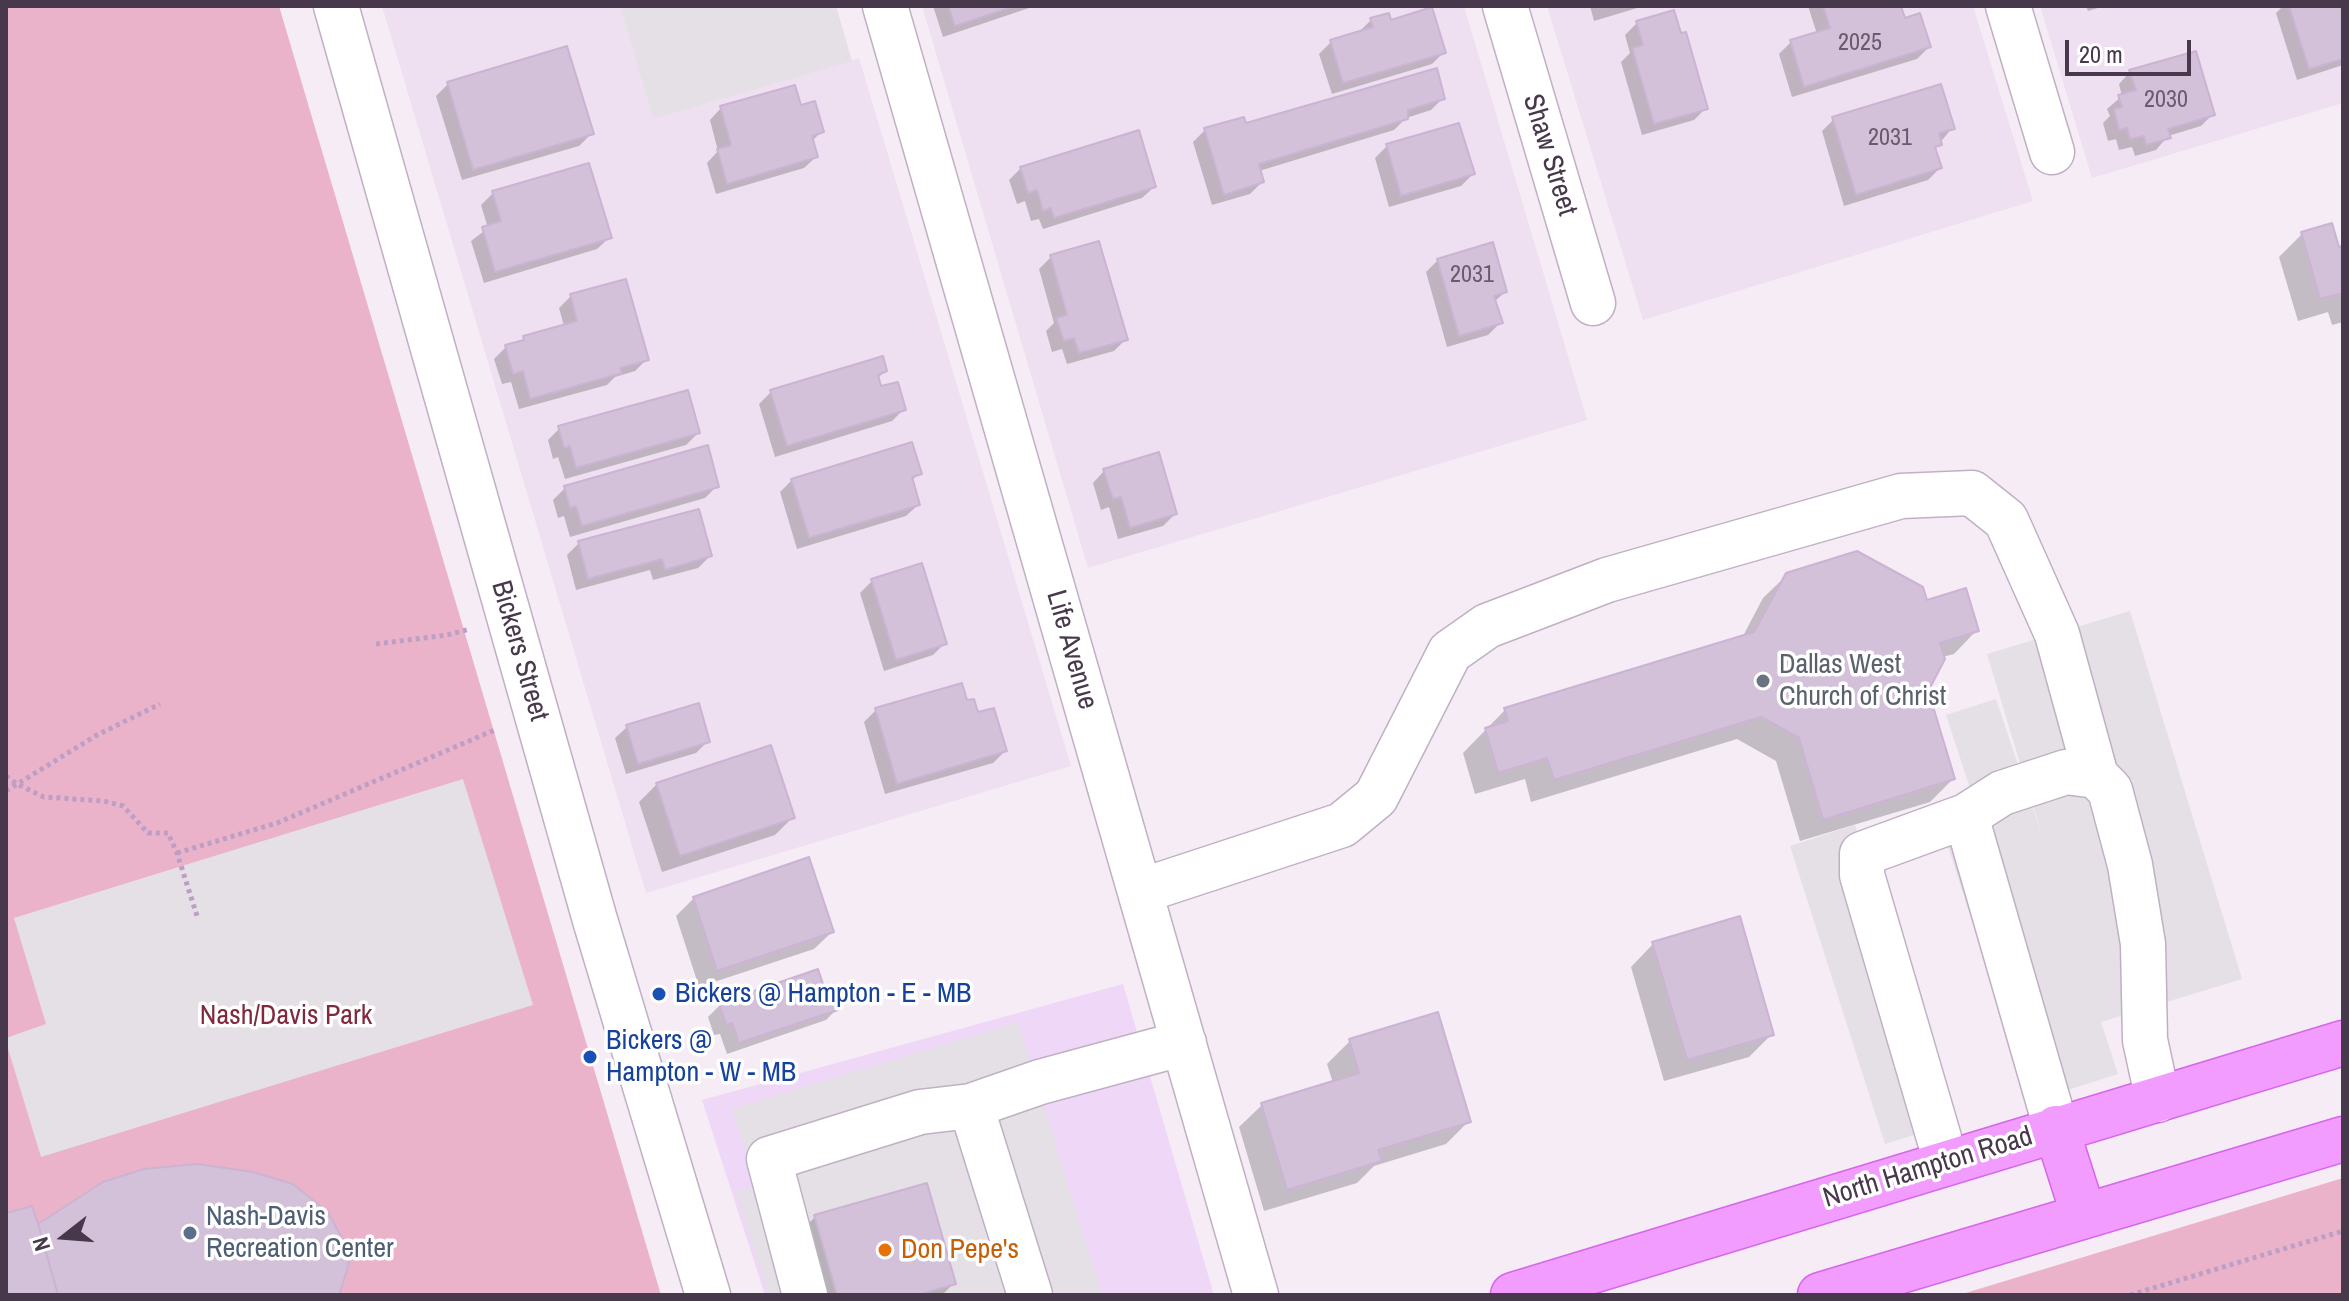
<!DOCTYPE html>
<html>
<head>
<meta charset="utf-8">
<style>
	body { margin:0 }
	#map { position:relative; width:2349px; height:1301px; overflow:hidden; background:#f5ecf6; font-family:"Archivo Narrow",sans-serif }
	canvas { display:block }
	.frame { position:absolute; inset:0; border:8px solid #47384b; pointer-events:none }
	.north { position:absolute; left:24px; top:1197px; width:80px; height:80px; -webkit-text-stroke:6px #fff; paint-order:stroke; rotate:253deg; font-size:22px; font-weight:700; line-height:32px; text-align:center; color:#47384b }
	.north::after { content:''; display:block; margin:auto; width:28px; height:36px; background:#47384b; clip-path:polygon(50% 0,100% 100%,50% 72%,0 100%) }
	.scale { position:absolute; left:2065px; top:40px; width:126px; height:36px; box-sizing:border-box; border:4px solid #47384b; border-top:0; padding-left:10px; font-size:24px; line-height:28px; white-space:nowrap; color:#47384b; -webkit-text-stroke:6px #fff; paint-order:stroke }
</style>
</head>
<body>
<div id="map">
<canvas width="2349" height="1301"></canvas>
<div class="frame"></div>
<div class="north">N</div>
<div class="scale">20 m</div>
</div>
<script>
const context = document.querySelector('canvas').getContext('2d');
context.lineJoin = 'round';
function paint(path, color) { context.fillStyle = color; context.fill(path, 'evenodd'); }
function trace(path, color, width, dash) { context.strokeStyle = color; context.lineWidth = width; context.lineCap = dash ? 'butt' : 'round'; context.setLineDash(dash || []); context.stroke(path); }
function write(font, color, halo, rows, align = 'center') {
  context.font = font + ' "Archivo Narrow",sans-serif'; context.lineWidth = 7; context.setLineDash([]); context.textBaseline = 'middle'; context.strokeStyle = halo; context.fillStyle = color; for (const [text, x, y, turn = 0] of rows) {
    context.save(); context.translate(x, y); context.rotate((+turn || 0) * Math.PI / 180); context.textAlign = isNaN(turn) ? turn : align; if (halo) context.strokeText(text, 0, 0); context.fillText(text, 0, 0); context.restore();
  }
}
paint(new Path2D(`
	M382 6H620L653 118 859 58 1071 766 646 893Z
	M922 6H1464L1587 420 1088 568Z
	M1547 6H1973L2033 201 1643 320Z
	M2040 6H2343V103L2092 178Z`), '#efe0f1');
paint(new Path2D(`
	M1123 984 1214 1295H765L702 1100Z`), '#efd7f8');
paint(new Path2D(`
	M6 6H279L661 1295H6Z
	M2343 1178V1295H1959Z`), '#ebb3ca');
paint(new Path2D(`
	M620 6H836L852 61 653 119Z
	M2130 611 2242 979 2101 1022 2118 1074 2030 1102 1934 803 1971 791 1946 715 1996 699 2042 836 1987 654Z
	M463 779 533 1005 41 1157 6 1042V1038L46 1024 14 918Z
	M1855 825 1950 1124 1885 1144 1790 846Z
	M1018 1022 1102 1295H769L736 1192 756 1187 732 1109Z`), '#e4e0e5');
paint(new Path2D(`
	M933 6H1035L943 37Z
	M1590 6H1644L1594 21Z
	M1808 6H1899L1903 20 1929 47 1917 59 1792 97 1779 54 1791 42 1817 34Z
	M2086 6H2105L2088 11Z
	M2283 6H2343V65L2297 80 2276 13Z
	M1371 20 1390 23 1444 52 1432 64 1332 94 1319 54 1331 42 1359 32Z
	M1637 23 1706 108 1694 120 1642 135 1621 62 1630 53 1625 35Z
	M2130 72 2213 114 2201 126 2168 136 2156 150 2135 156 2132 147 2119 150 2116 139 2108 141 2103 123 2110 116 2107 109 2122 96 2119 84Z
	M448 84 591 134 579 146 462 180 436 96Z
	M1443 98 1431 110 1406 118 1394 130 1259 171 1262 182 1250 194 1212 205 1193 142 1205 130Z
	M721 108 822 131 811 142 816 157 804 168 716 194 707 163 718 151 710 120Z
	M1834 119 1952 128 1934 150 1940 168 1928 180 1844 206 1822 131Z
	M1387 146 1473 174 1461 186 1389 207 1375 158Z
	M1021 168 1154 187 1142 198 1043 229 1039 219 1031 221 1025 201 1017 204 1009 180Z
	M493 193 609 238 597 249 484 283 471 241 488 228 481 205Z
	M2302 234 2337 250 2343 248V322L2332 325 2328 312 2298 321 2279 257Z
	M1051 257 1126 339 1114 351 1067 364 1062 349 1052 352 1046 331 1054 323 1039 269Z
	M1438 260 1505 292 1494 302 1500 323 1488 335 1447 347 1426 272Z
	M571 296 647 359 635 371 615 377 607 385 519 409 511 382 502 384 494 359 506 347 518 344 525 337 564 326 559 308Z
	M885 371 877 379 879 388 904 409 892 421 775 457 759 404 771 392Z
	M560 428 698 433 686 445 565 479 558 457 553 459 548 440Z
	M1104 471 1175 514 1163 526 1118 539 1109 507 1101 510 1093 483Z
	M919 473 911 482 918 505 906 516 797 549 780 492 792 480Z
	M717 486 705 498 570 537 564 516 558 518 553 500 565 488Z
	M579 543 710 556 698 568 653 580 650 570 576 590 567 555Z
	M1787 575 1926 602 1976 631 1954 654 1942 657 1916 710 1953 779 1930 802 1800 841 1776 761 1737 739 1531 802 1525 779 1475 794 1463 753 1505 710 1742 638 1763 598Z
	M872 581 945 643 933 655 884 671 860 593Z
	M966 703 1005 751 993 763 885 794 864 722 876 710Z
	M627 727 708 741 696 753 626 774 615 738Z
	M657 784 792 818 775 835 662 872 639 802Z
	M694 898 832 932 814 949 699 987 676 916Z
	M1653 944 1772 1034 1749 1057 1664 1081 1631 967Z
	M824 993 838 1008 826 1020 727 1054 720 1034 714 1035 708 1017 720 1005Z
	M1350 1041 1469 1121 1446 1144 1374 1166 1357 1183 1264 1211 1239 1127 1262 1105 1333 1083 1327 1064Z
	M815 1217 954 1283 942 1295H815L797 1235Z`), '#0003');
const building = new Path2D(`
	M948 6H1015L955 26Z
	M1823 6H1901L1905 18 1920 13 1931 47 1804 87 1790 40 1830 28Z
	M2289 6H2343V59L2309 69Z
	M1432 7 1446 53 1343 83 1330 40 1373 27 1370 18 1389 13 1391 20Z
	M1674 10 1681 33 1686 32 1708 109 1654 124 1632 48 1643 45 1636 21Z
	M567 46 594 134 473 170 447 82Z
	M2196 51 2215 115 2168 129 2171 138 2146 145 2144 136 2130 139 2127 128 2119 130 2114 109 2122 107 2118 95 2136 90 2129 70Z
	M1437 68 1445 99 1408 110V119L1259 164 1264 182 1224 195 1204 128 1244 117 1246 123Z
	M1941 84 1955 129 1939 133 1942 145 1935 147 1942 168 1856 195 1832 117Z
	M795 85 801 105 815 101 824 132 812 136 818 157 727 184 717 149 731 145 720 106Z
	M1459 123 1475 174 1401 196 1386 144Z
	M1139 130 1156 187 1054 218 1051 208 1043 211 1037 190 1028 193 1020 167Z
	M589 163 612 238 495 272 482 227 501 221 492 191Z
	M2332 223 2339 247 2343 246V293L2320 299 2301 232Z
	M1099 241 1128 340 1079 353 1074 338 1064 341 1056 318 1067 315 1050 255Z
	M1493 242 1507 292 1494 296 1503 323 1459 336 1437 259Z
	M626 279 649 360 620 368 622 373 530 399 523 371 513 374 505 345 524 340 523 336 577 321 570 294Z
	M883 356 887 371 878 375 881 386 898 382 906 410 787 446 770 390Z
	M688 390 700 433 576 468 570 446 564 448 558 426Z
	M912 442 922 474 912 477 920 505 809 538 791 479Z
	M708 445 719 487 582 526 576 506 570 508 564 486Z
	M1159 452 1177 514 1130 528 1121 497 1113 499 1103 469Z
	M699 509 712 556 665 570 662 559 588 579 578 541Z
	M1857 551 1923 587 1927 600 1966 588 1979 631 1940 643 1945 659 1920 707 1932 703 1955 779 1823 820 1799 738 1761 717 1554 780 1547 758 1498 773 1485 728 1508 721 1504 708 1754 632 1786 573Z
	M922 563 947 644 896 660 871 579Z
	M962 683 967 700 974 699 978 712 994 708 1007 751 897 784 875 708Z
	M699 703 710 742 638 764 626 725Z
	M771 745 795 818 680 856 656 783Z
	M809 857 834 932 717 971 693 897Z
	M1740 916 1774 1035 1687 1060 1652 942Z
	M818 969 825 990 834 987 841 1009 739 1043 732 1023 726 1025 719 1003Z
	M1438 1012 1471 1122 1378 1150 1382 1161 1287 1190 1261 1103 1359 1073 1349 1039Z
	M197 1164 253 1172 293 1184 328 1212 344 1242 349 1264 339 1295H58L38 1224 103 1182 144 1169Z
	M927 1183 956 1284 917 1295H837L814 1215Z
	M32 1206 38 1224 58 1295H6V1213Z`);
paint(building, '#d3c0d9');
trace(building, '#ccb3d4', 2);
const minor = new Path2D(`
	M336 6 595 920 708 1295
	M885 6 1256 1295
	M1505 6 1593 303
	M2008 6 2052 152
	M1966 816 2056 1128
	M1141 891 1342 825 1376 797 1450 652 1487 626 1607 580 1901 496 1972 493 2006 520 2057 634 2096 776
	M1946 1162 1862 875V854L1966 816 2002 793 2066 772 2096 776 2110 790 2130 865 2143 944 2145 1040 2158 1100
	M805 1295 769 1159 920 1112 971 1106
	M1030 1295 971 1106 1040 1082 1184 1043`);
const major = new Path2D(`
	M2056 1128 2084 1216
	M1513 1295 2343 1043
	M1820 1295 2343 1139`);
trace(minor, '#c1b0c5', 47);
trace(major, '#d666e9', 47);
trace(new Path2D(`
	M376 644 447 635 470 629
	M6 776 17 784 44 797 104 801 123 806 148 833H168L177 853 198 919
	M6 791 97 735 160 704
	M177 853 277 823 497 729
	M2130 1295 2343 1231`), '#bd9ec5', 5, [4, 4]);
trace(minor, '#fff', 44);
trace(major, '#f29cff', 44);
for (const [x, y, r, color] of [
	[1763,681,8,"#6b7280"],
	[659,994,8,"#1a4fb4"],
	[590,1057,8,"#1a4fb4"],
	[190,1233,8,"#5c6f8a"],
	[885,1250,8,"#e8710a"]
]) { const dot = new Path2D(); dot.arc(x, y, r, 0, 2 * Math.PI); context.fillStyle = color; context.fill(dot); trace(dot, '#fff', 3); }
write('24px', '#6a5a6e', null, [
	["2025",1860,44],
	["2030",2166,101],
	["2031",1890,139],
	["2031",1472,276]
]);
write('28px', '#47384b', '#fff', [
	["Shaw Street",1549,155,73],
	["Life Avenue",1071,650,74],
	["Bickers Street",519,651,74],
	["North Hampton Road",1928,1168,-17]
]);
write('28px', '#5b616d', '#fff', [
	["Dallas West",1779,665],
	["Church of Christ",1779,697]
], 'left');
write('28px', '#164399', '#fff', [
	["Bickers @ Hampton - E - MB",675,994],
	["Bickers @",606,1041],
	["Hampton - W - MB",606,1073]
], 'left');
write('28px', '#81283c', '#fff', [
	["Nash/Davis Park",286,1016]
]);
write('28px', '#4e5e75', '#fff', [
	["Nash-Davis",206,1217],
	["Recreation Center",206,1249]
], 'left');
write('28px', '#c56008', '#fff', [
	["Don Pepe's",901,1250]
], 'left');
</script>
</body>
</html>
